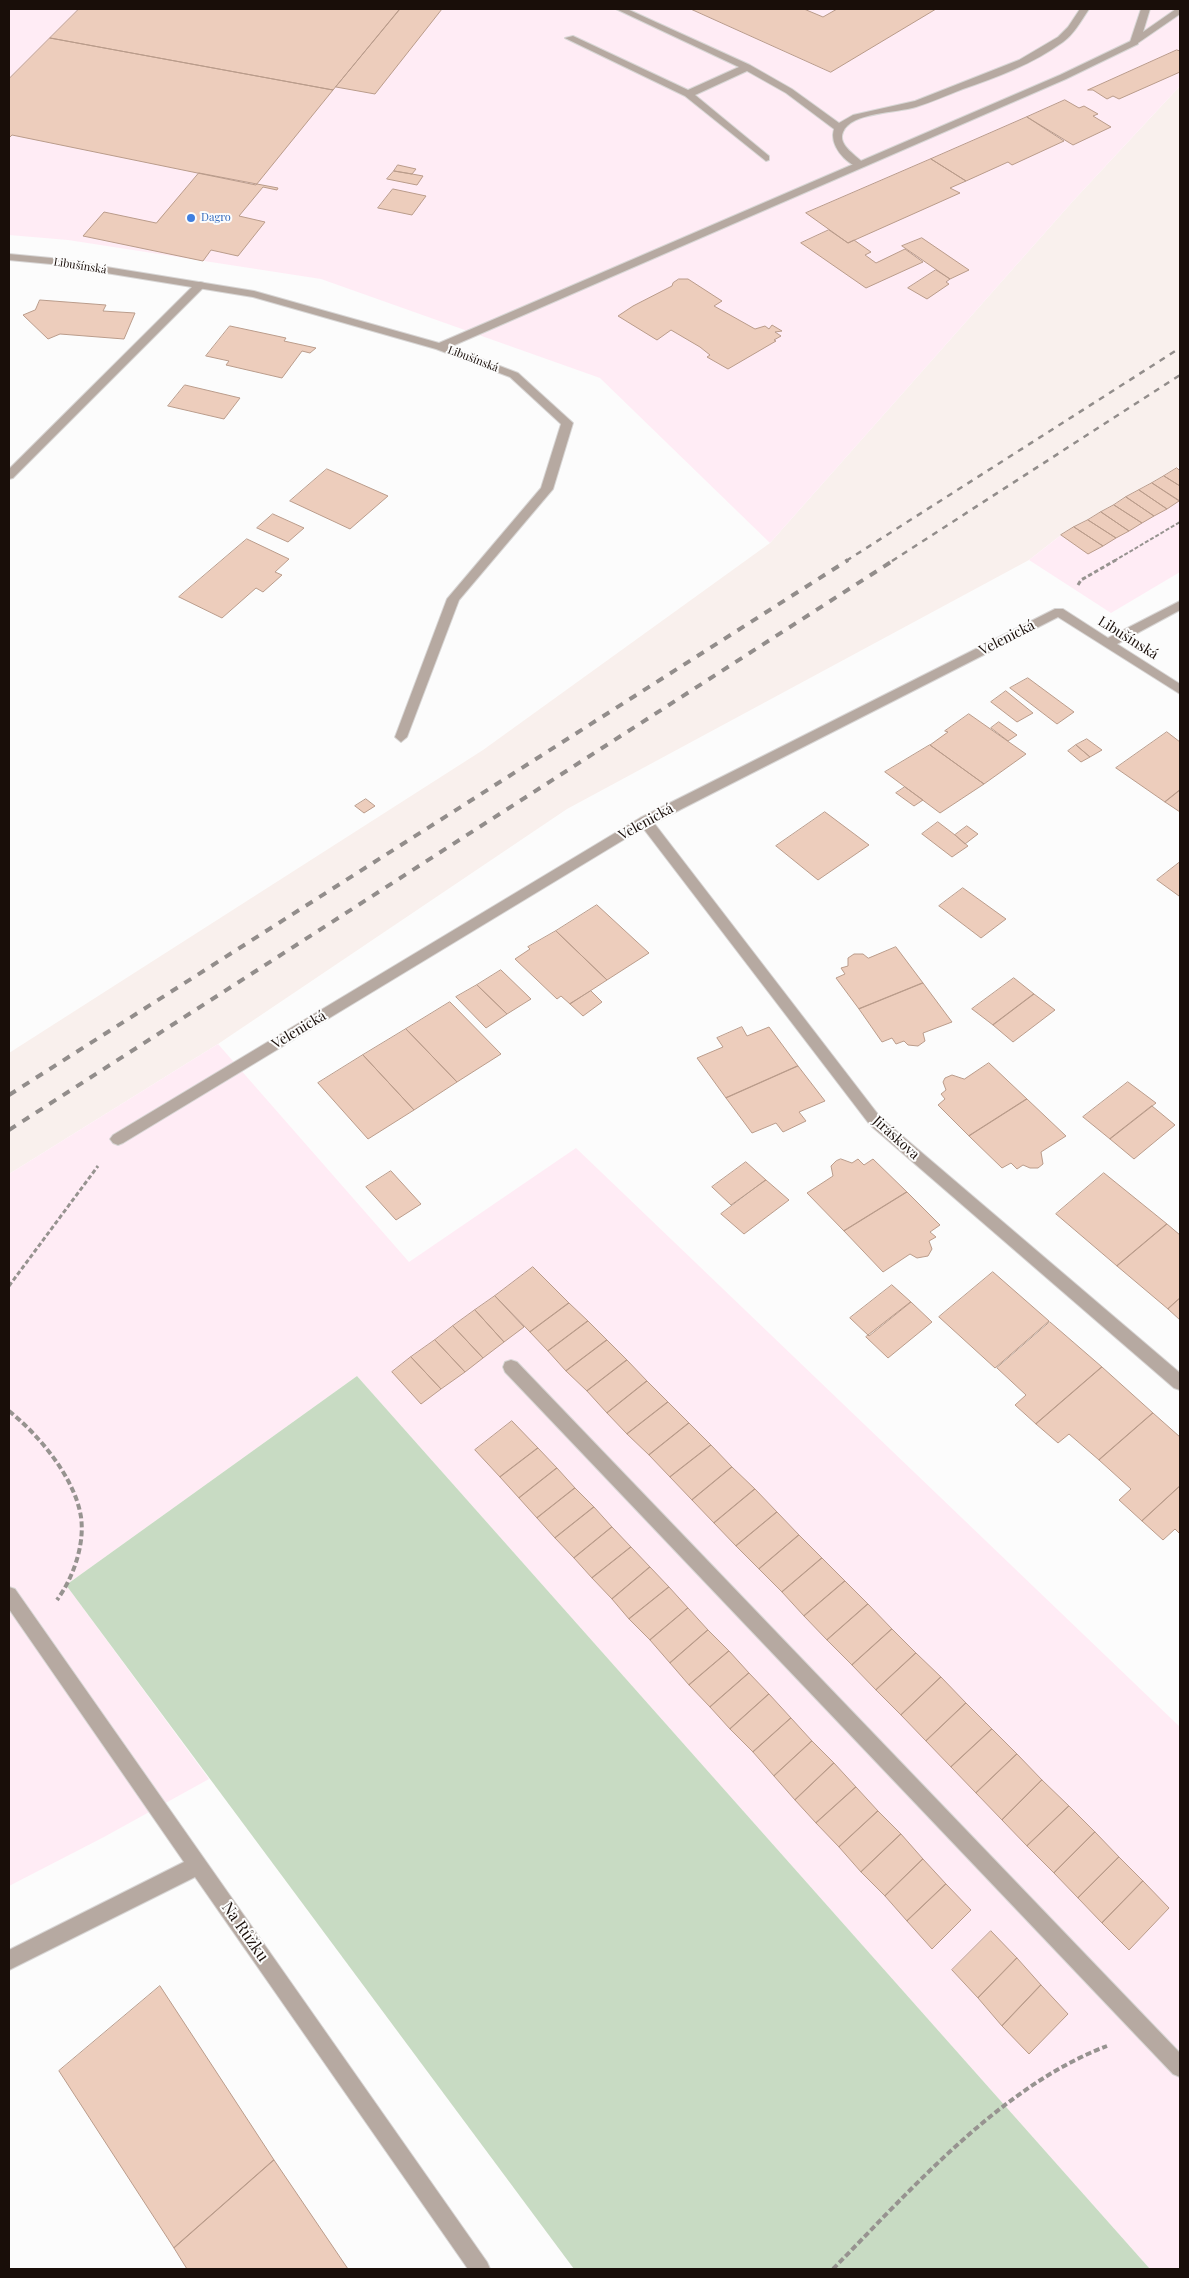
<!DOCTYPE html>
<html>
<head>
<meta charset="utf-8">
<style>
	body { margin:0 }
	#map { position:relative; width:1189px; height:2278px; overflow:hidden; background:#fcfcfc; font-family:"Playfair Display",serif }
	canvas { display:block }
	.frame { position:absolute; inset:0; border:10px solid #190e09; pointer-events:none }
</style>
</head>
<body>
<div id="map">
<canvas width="1189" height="2278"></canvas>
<div class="frame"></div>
</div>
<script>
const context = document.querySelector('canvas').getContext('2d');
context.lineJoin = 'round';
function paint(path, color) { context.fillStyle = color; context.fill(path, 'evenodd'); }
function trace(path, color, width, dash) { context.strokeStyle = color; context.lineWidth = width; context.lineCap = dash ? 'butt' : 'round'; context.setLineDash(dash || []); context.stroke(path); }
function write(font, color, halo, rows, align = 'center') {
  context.font = font + ' "Playfair Display",serif'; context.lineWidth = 4; context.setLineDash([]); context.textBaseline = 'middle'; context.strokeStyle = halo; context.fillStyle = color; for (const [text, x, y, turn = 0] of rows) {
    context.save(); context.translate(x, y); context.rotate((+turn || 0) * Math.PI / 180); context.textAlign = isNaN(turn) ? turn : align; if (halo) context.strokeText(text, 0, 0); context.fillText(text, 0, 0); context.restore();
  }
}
paint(new Path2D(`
	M1180 86V466L1061 535 1029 560 567 809 218 1044 9 1174V1053L483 750 770 543 1073 201Z`), '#f9f0ed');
paint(new Path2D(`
	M9 9H1180V86L1073 201 770 543 600 378 321 279 68 240 9 235Z
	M1180 467V572L1111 613 1029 560 1061 535Z
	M218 1044 409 1262 576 1148 1180 1727V2269H1150L357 1376 66 1585 209 1779 104 1837 9 1886V1174Z`), '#ffecf5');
paint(new Path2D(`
	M357 1376 1150 2269H574L66 1585Z`), '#c8dbc3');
const building = new Path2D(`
	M79 9H400L333 90 50 38Z
	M400 9H442L375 94 336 87Z
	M691 9H804L823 17 837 9H936L831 72Z
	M50 38 333 90 256 185 12 135 9 138V79Z
	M1177 50 1180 51V72L1119 99 1113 96 1107 99 1093 90H1088Z
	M1065 100 1079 108 1084 106 1098 114 1093 116 1111 127 1073 145 1027 117Z
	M1027 117 1064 141 1012 165 1008 162 966 181 931 159Z
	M931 159 966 181 950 188 960 193 848 243 806 213Z
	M398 165 416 169 412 174 394 171Z
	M394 171 412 174 423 176 417 185 387 179Z
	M199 173 278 188 277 190 263 187 239 216 265 222 238 256 211 250 203 261 83 236 104 212 156 223Z
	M393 189 426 196 412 215 378 208Z
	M829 230 848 243 854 240 871 252 865 255 876 263 905 249 923 262 866 288 801 243Z
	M922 238 969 270 950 279 902 246Z
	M936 270 950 279 946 282 949 284 927 299 908 288Z
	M679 279H688L722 301 714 306 755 329 765 326 769 329 772 325 782 331 775 332 781 336 774 340 776 341 728 369 707 357 710 355 700 347 671 330 657 340 618 316 633 306 672 286 673 283Z
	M40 300 106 305 103 311 135 313 124 339 60 334 48 339 23 315 35 310Z
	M230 326 286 338 284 341 316 348 310 353 302 351 282 378 226 365 229 361 206 356Z
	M185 385 240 398 224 419 168 406Z
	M1177 468 1180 471V486L1164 476Z
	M327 469 388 496 350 529 290 501Z
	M1164 476 1180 486V501L1152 483Z
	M1152 483 1179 501 1167 509 1139 490Z
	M1139 490 1167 509 1154 516 1126 497Z
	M1126 497 1154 516 1142 523 1114 505Z
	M1114 505 1142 523 1129 531 1101 512Z
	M1101 512 1129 531 1116 538 1088 520Z
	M273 514 304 528 288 542 257 528Z
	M1088 520 1116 538 1103 546 1074 527Z
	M1074 527 1103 546 1088 554 1061 535Z
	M247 539 289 559 275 572 282 575 263 592 256 588 222 618 179 597Z
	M1028 678 1074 712 1057 724 1010 688Z
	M1006 691 1033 713 1017 722 991 702Z
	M969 714 1026 754 984 784 930 745 948 732 945 731Z
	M999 722 1017 735 1008 741 991 728Z
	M1167 732 1180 742V790L1165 802 1116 768Z
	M1087 739 1102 750 1090 757 1076 745Z
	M930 745 984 784 940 813 885 772Z
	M1076 745 1090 757 1081 762 1068 751Z
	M905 787 923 800 914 806 896 793Z
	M1180 790V812L1165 802Z
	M366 799 375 806 364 813 355 806Z
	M825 812 869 845 818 880 776 846Z
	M938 822 955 835 968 846 952 857 922 834Z
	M967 826 978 834 965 844 955 835Z
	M1180 862V895L1179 896 1157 880Z
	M963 888 1006 919 981 938 939 906Z
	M597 905 649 953 607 980 556 931Z
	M556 931 607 980 570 1004 561 996 557 999 515 959 530 949 528 947Z
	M896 947 923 983 859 1009 836 978 845 974 841 968 848 966V958L854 954H863L868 958Z
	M501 970 531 999 507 1014 477 985Z
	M1014 978 1034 994 993 1025 972 1009Z
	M923 983 952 1022 923 1033 925 1041 918 1046 908 1045 904 1041 896 1044 892 1038 882 1042 859 1009Z
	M477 985 507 1014 486 1028 456 997Z
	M591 991 602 1002 583 1016 570 1004Z
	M1034 994 1055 1010 1013 1042 993 1025Z
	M450 1002 501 1054 457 1082 406 1029Z
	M742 1027 747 1036 769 1027 798 1066 726 1098 697 1058 723 1047 717 1038Z
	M406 1029 457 1082 414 1110 363 1055Z
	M363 1055 414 1110 368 1139 318 1083Z
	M989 1063 1027 1099 969 1136 938 1105 945 1099 941 1094 946 1090 943 1082 945 1078 952 1075 964 1079Z
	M798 1066 825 1101 799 1112 806 1121 783 1132 776 1123 752 1133 726 1098Z
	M1128 1082 1156 1103 1110 1139 1083 1117Z
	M1027 1099 1066 1136 1041 1152 1043 1164 1038 1168H1030L1023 1165 1017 1169 1011 1163 1002 1168 969 1136Z
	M1152 1106 1175 1125 1134 1159 1110 1139Z
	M841 1159 852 1163 858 1159 864 1165 873 1159 907 1192 844 1231 807 1193 833 1176 831 1166 836 1161Z
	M746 1162 766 1180 731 1205 712 1187Z
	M391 1171 421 1204 396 1220 366 1187Z
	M1104 1173 1167 1224 1117 1266 1056 1214Z
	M766 1180 789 1200 744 1234 721 1214Z
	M907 1192 940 1225 930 1232 936 1237 929 1241 932 1249 928 1256 917 1258 910 1254 883 1272 844 1231Z
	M1167 1224 1180 1235V1298L1168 1309 1117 1266Z
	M533 1267 569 1303 530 1332 495 1296Z
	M993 1272 1049 1321 995 1368 939 1317Z
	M892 1285 911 1302 869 1336 850 1318Z
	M495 1296 524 1327 504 1342 475 1310Z
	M1180 1298V1320L1168 1309Z
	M911 1302 932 1322 888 1358 866 1337Z
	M569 1303 588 1321 548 1351 530 1332Z
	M475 1310 504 1342 483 1358 453 1326Z
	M588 1321 607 1340 566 1371 548 1351Z
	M1050 1322 1102 1367 1036 1424 1015 1405 1026 1395 997 1368Z
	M453 1326 483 1358 465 1372 435 1340Z
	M435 1340 465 1372 441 1389 411 1357Z
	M607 1340 627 1360 587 1391 566 1371Z
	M411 1357 441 1389 421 1404 392 1372Z
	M627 1360 647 1381 607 1413 587 1391Z
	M1102 1367 1153 1413 1099 1460 1069 1434 1058 1443 1036 1424Z
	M647 1381 668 1402 627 1434 607 1413Z
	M668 1402 689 1423 649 1455 627 1434Z
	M1153 1413 1180 1437V1486L1142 1521 1119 1500 1131 1489 1099 1460Z
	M512 1421 538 1448 500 1477 475 1450Z
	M689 1423 711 1445 670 1477 649 1455Z
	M711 1445 732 1467 692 1500 670 1477Z
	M538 1448 557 1468 519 1498 500 1477Z
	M732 1467 755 1489 714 1523 692 1500Z
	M557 1468 575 1488 537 1518 519 1498Z
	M1180 1486V1534L1175 1529 1163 1540 1142 1521Z
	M575 1488 594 1507 555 1538 537 1518Z
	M755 1489 777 1512 736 1546 714 1523Z
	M594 1507 612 1527 574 1558 555 1538Z
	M777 1512 799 1535 759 1569 736 1546Z
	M612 1527 631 1547 592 1578 574 1558Z
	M799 1535 822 1558 782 1592 759 1569Z
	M631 1547 650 1567 612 1599 592 1578Z
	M822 1558 845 1581 804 1616 782 1592Z
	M650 1567 669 1587 629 1619 612 1599Z
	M845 1581 868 1604 827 1640 804 1616Z
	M669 1587 688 1608 650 1640 629 1619Z
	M868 1604 892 1629 852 1665 827 1640Z
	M688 1608 708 1630 670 1663 650 1640Z
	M892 1629 916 1653 876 1690 852 1665Z
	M708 1630 729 1651 689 1685 670 1663Z
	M729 1651 749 1673 710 1707 689 1685Z
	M916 1653 941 1677 901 1715 876 1690Z
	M749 1673 769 1694 730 1729 710 1707Z
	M941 1677 966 1703 926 1741 901 1715Z
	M769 1694 791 1718 753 1752 730 1729Z
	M966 1703 992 1729 951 1767 926 1741Z
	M791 1718 812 1741 774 1776 753 1752Z
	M992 1729 1017 1754 976 1793 951 1767Z
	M812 1741 834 1763 795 1800 774 1776Z
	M1017 1754 1042 1780 1002 1820 976 1793Z
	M834 1763 856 1787 816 1823 795 1800Z
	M1042 1780 1069 1806 1027 1846 1002 1820Z
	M856 1787 878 1811 839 1847 816 1823Z
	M1069 1806 1095 1832 1054 1873 1027 1846Z
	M878 1811 901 1834 861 1872 839 1847Z
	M1095 1832 1119 1857 1078 1898 1054 1873Z
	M901 1834 923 1859 885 1896 861 1872Z
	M1119 1857 1143 1881 1102 1923 1078 1898Z
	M923 1859 946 1884 907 1921 885 1896Z
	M1143 1881 1169 1908 1129 1950 1102 1923Z
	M946 1884 971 1910 932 1949 907 1921Z
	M991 1931 1017 1958 978 1998 952 1970Z
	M1017 1958 1041 1985 1002 2026 978 1998Z
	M1041 1985 1068 2014 1029 2054 1002 2026Z
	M160 1986 274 2160 174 2248 59 2071Z
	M274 2160 348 2269H187L174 2248Z`);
paint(building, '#edcdbc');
trace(building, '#ba9c8b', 1);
const service = new Path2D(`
	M616 9H627L750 65 792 89 839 123 853 115 915 101 1019 60 1058 37 1068 27 1080 9H1089C1081 21 1074 34 1063 42 1033 64 997 77 963 89 947 95 932 102 916 107 897 113 851 112 843 132 837 146 858 156 865 165L860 168C845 163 829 145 834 129L786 93 747 71 695 95 769 156V160L766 161 685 96 565 38 573 36 688 90 739 67Z
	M1141 9H1150L1143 32 1176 9H1180V14L1135 45 1130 42Z
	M200 282 204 283V287L13 478 9 479V469L196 283Z
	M511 1360 517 1362 1180 2053V2077L1173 2074 505 1372 503 1367 505 1362Z`);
const minor = new Path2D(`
	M1135 39 1138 40V44L1066 79 450 347 518 373 573 423 553 489 459 600 407 737 401 742 395 737 447 599 541 488 561 424 510 377 436 349 253 297 51 264 9 260V254L51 258 254 291 439 343 1060 75Z
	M1180 601V610L1117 644 1180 684V694L1058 617 654 823 880 1117 1180 1373V1390L1174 1388 870 1125 643 828 123 1143 118 1145 113 1143 110 1139 113 1135 640 818 1055 609H1063L1108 638Z
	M9 1587 15 1589 487 2262 490 2269H468L195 1877 9 1970V1950L184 1862 9 1609Z`);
trace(service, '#d8d6d5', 2);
trace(minor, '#d8d6d5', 2);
trace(new Path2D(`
	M1114 561 1180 522`), '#979390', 2, [4, 2]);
trace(new Path2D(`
	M1078 585 1081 580 1116 560
	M9 1286 98 1166`), '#979390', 3, [4.5, 2.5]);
trace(new Path2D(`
	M9 1411C39 1435 75 1478 81 1517 85 1545 73 1578 57 1600
	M833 2269C911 2190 1001 2086 1107 2046`), '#979390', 4, [6, 3]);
paint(service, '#b6a9a1');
paint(minor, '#b6a9a1');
trace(new Path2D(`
	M846 561 1180 348
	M892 561 1180 375`), '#928d8b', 2.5, [6, 6]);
trace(new Path2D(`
	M9 1095 848 560
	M9 1130 894 560`), '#928d8b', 4, [8, 8]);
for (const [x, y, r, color] of [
	[191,218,5,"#3f7fe0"]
]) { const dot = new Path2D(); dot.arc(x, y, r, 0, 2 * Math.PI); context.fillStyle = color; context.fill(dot); trace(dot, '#fcfcfc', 2); }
write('11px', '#366cbe', '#fcfcfc', [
	["Dagro",201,218]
], 'left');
write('11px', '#190e09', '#fcfcfc', [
	["Libušínská",80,266,9],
	["Libušínská",473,359,21]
]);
write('14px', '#190e09', '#fcfcfc', [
	["Velenická",1007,638,-27],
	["Libušínská",1128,638,32],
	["Velenická",646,822,-29],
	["Velenická",299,1030,-31],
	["Jiráskova",896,1138,42]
]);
write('16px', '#190e09', '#fcfcfc', [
	["Na Růžku",245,1932,55]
]);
</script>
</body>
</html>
